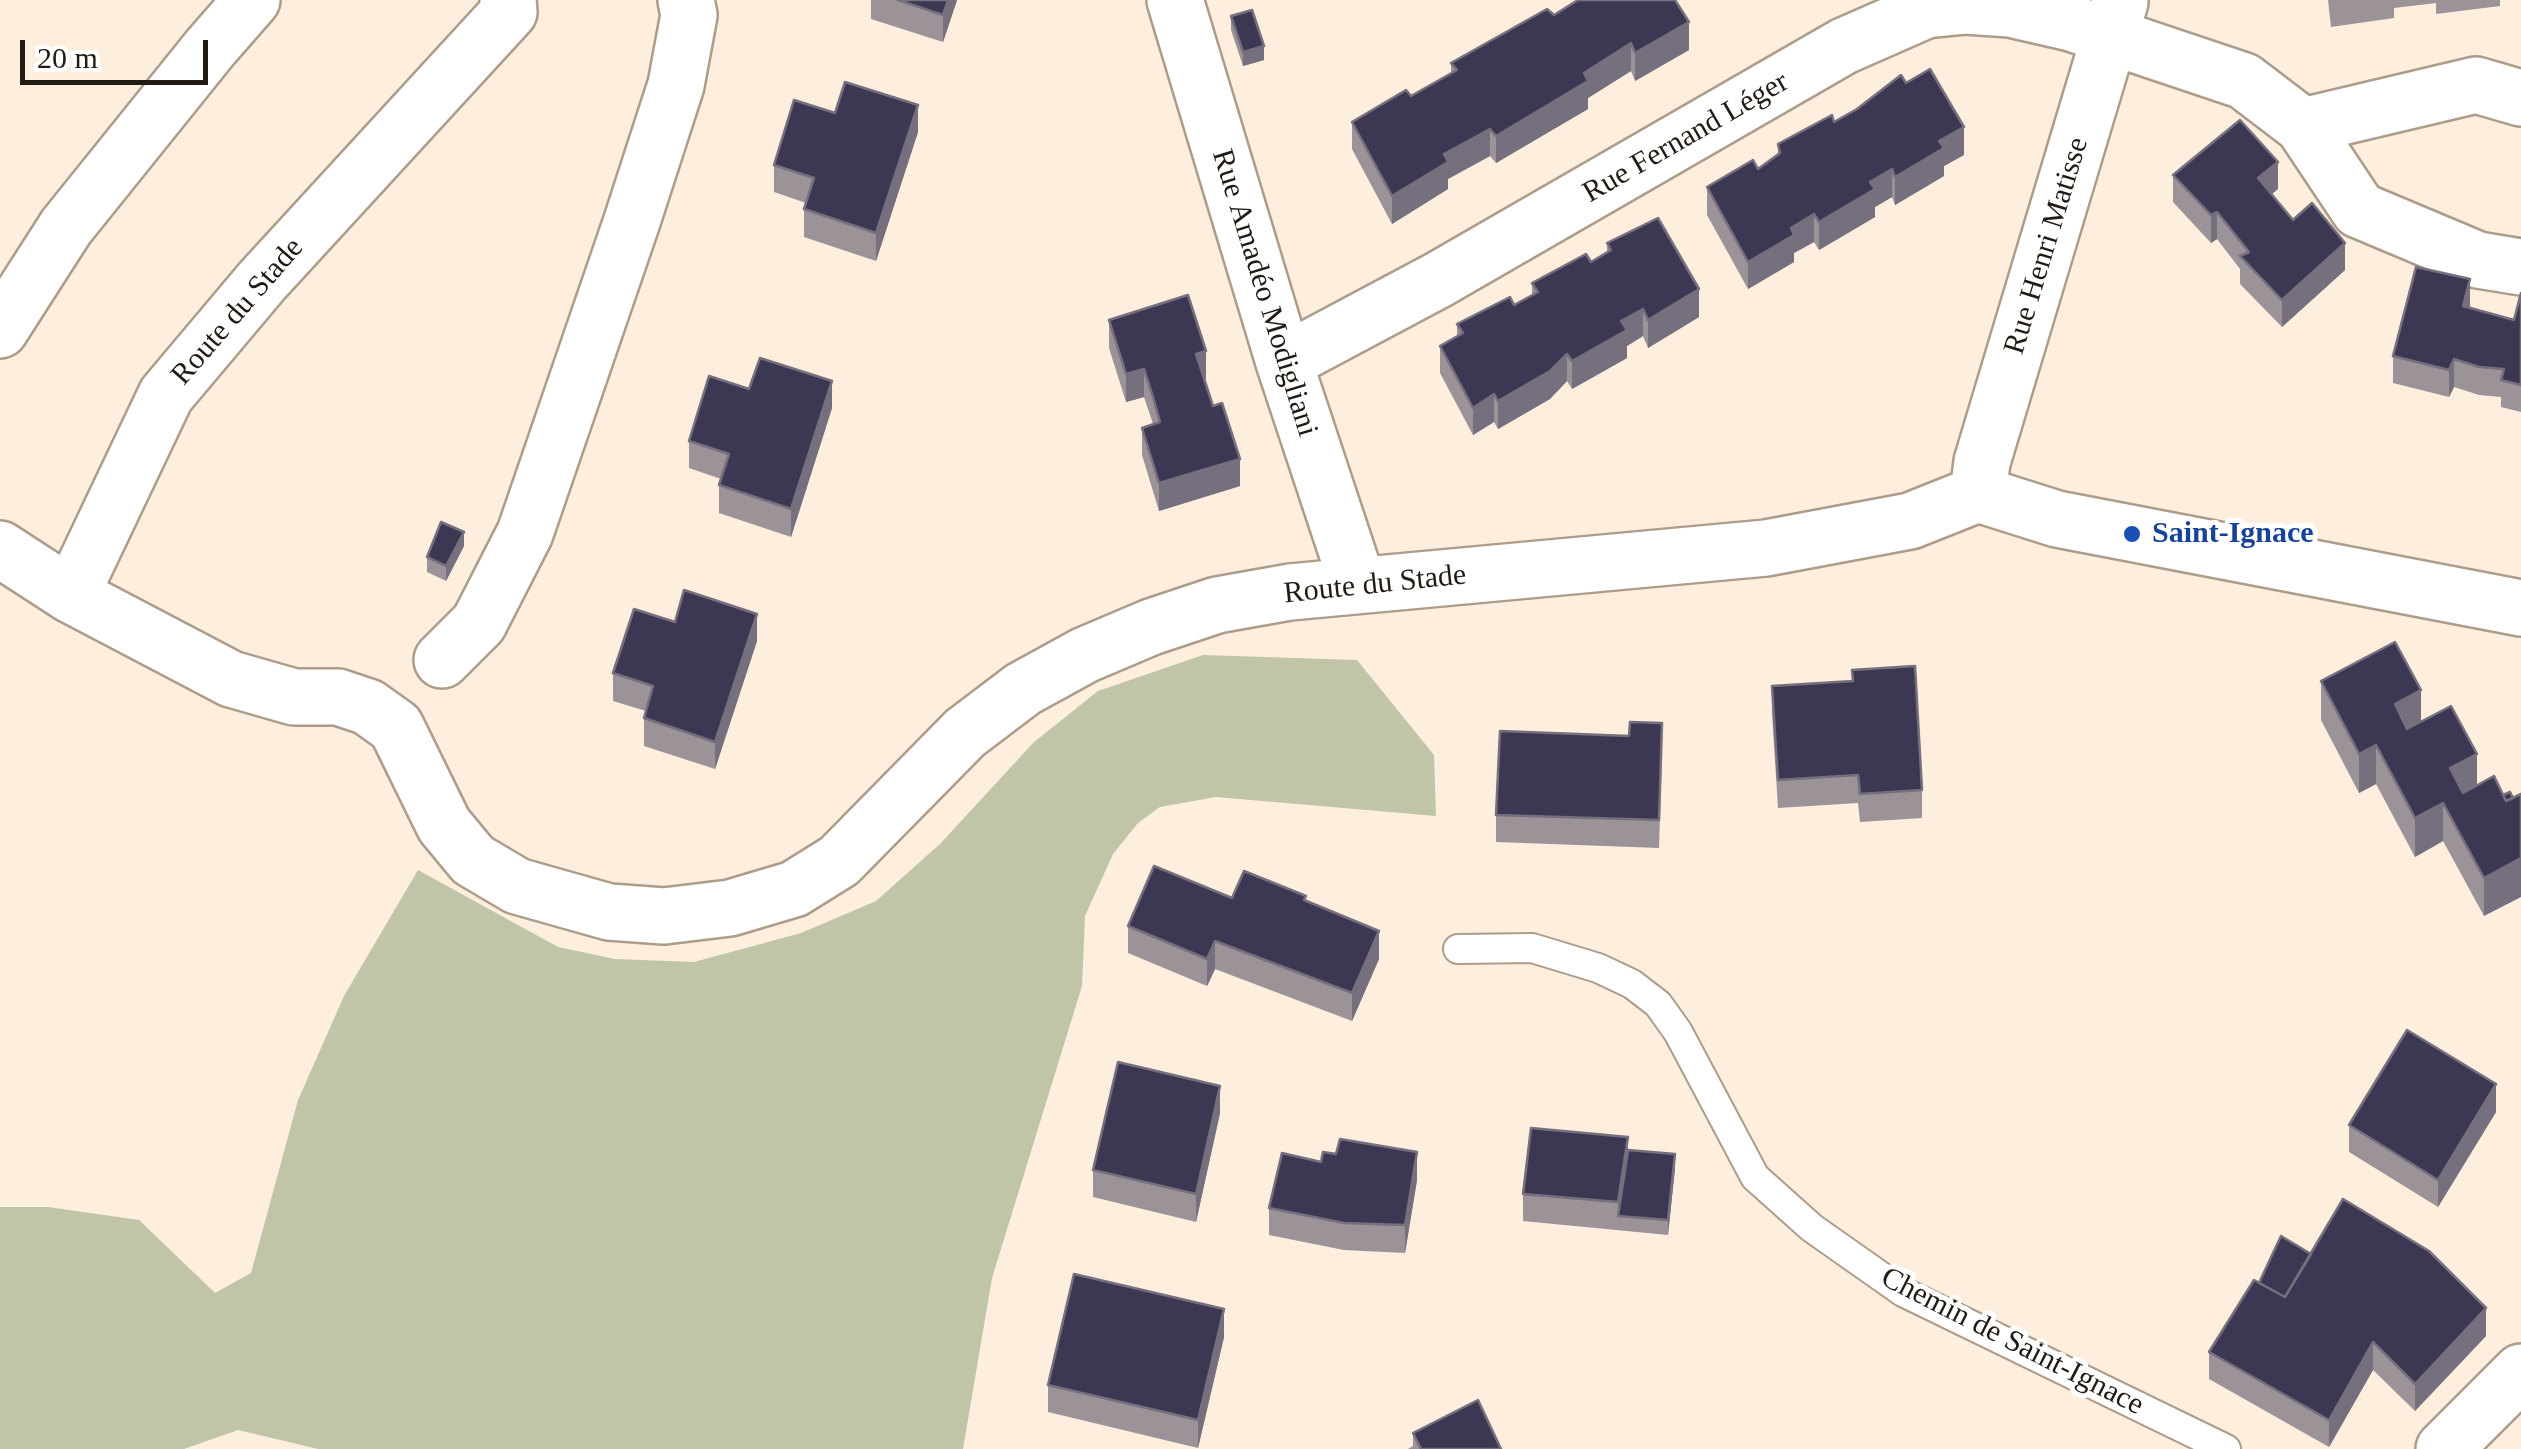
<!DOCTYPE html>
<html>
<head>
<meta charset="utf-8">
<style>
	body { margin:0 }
	#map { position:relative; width:2521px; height:1449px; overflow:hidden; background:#fdeede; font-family:"Times New Roman",serif }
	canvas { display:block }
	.scale { position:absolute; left:20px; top:40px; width:188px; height:45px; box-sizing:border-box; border:5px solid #211b14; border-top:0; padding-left:12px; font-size:30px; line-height:35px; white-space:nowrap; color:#211b14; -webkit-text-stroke:8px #fff; paint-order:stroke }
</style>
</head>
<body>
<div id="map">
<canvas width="2521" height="1449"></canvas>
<div class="scale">20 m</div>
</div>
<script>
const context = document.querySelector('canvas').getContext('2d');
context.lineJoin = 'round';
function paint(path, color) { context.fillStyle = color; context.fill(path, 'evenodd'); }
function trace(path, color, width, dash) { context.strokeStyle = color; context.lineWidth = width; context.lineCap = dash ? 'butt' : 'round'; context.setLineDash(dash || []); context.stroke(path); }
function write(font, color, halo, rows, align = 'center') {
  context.font = font + ' "Times New Roman",serif'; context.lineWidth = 10; context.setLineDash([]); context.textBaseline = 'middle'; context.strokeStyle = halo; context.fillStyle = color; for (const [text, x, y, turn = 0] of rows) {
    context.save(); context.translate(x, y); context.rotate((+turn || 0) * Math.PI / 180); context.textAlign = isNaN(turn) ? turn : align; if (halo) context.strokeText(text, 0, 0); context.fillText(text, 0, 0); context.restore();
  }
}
paint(new Path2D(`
	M1203 655 1357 660 1434 755 1436 816 1216 797 1160 807 1138 823 1113 854 1085 916 1082 986 992 1278 963 1449H318L238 1430 184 1449H0V1207H48L139 1220 215 1293 251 1273 298 1100 344 996 418 870 558 947 615 959 694 962 801 933 876 901 940 844 1034 742 1098 691Z`), '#c0c5a8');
const service = new Path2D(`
	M1458 949 1532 948 1598 968 1632 984 1658 1004 1678 1032 1755 1177 1812 1228 1903 1292 2226 1449`);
const minor = new Path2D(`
	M1175 0 1284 362 1358 585
	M2303 126 2476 85 2521 98
	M0 330 66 227 210 48 252 0
	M1284 362 1438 280 1844 46 1926 10 1966 6 2010 9 2071 23 2244 81 2303 126 2359 210 2478 260 2521 267
	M1978 494 1982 462 2120 2
	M0 549 71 595 231 679 294 697H338L368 707 396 727 444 825 473 860 517 886 609 912 664 916 730 908 794 889 839 861 965 733 1023 689 1085 655 1151 627 1217 605 1290 592 1766 548 1910 521 1978 494 2057 519 2521 608
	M71 595 166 395 262 281 509 12 508 0
	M442 660 479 623 525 533 632 221 676 85 689 15 686 0
	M2444 1449 2521 1372`);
trace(service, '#ad9c8a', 32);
trace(minor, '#ad9c8a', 60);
trace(service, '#fff', 28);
trace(minor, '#fff', 55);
paint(new Path2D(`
	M871 0H957L943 42 871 19Z
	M2328 0H2500V6L2436 14V3L2394 8V18L2331 27Z
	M1554 15 1689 50 1635 81 1631 71 1588 98V109L1496 163 1490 156 1448 179V189L1392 224 1352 149V122L1411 96 1451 73V63Z
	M1231 16 1264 60 1243 66 1231 30Z
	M1906 83 1964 155 1944 166V176L1895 205 1892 197 1875 207V217L1819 250 1814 242 1794 253V262L1748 289 1707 215V187L1758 169 1778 155V144L1834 122Z
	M835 113 918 132 876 261 804 237V209L806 203 774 192V165Z
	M2173 175 2278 189 2271 194 2293 220 2345 270 2282 327 2240 284V269L2217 239 2211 243 2173 202Z
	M1607 243 1699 317 1648 348 1643 336 1627 346V358L1572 389 1567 381 1550 399 1498 429 1494 422 1473 435 1440 373V346L1457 336V324L1514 305 1532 295V283L1591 262 1607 253Z
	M2521 293V412L2501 407V397L2479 395 2454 387 2449 397 2393 383V356L2470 308 2514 320Z
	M1109 320 1206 379H1204L1240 486 1159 511 1142 455V428L1153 424 1144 397 1126 402 1109 348Z
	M749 389 832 408 791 537 719 513V485L721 479 689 468V441Z
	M464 546 446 581 427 572V557Z
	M675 622 757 641 715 769 644 746V718L646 711 613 701V673Z
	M1852 670 1922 790V818L1860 822 1858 803 1778 808 1772 713V686L1852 681Z
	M2321 681 2421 722 2477 785 2494 776 2484 916 2443 841 2415 857 2376 784 2359 793 2321 720Z
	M1629 736 1662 750 1659 848 1496 842V815Z
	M1232 898 1306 901 1379 959 1352 1021 1215 969 1207 986 1128 953V926Z
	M2496 1112 2438 1207 2349 1152V1125Z
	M1220 1113 1196 1222 1093 1197V1170Z
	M1628 1150 1675 1168 1668 1235 1523 1221V1194Z
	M1321 1162 1417 1180 1405 1253 1344 1250 1269 1235V1208Z
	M2311 1254 2486 1336 2415 1411 2373 1370 2329 1447 2209 1379V1352L2259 1283Z
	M1224 1337 1198 1448 1048 1412V1385Z
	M1413 1433 1501 1449H1408L1413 1446Z`), '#9c9398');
paint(new Path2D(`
	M948 0H957L943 42V15Z
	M1689 22V50L1635 81V53Z
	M1631 43V71L1588 98V109L1496 163V136L1584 73Z
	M1264 46V60L1243 66V52Z
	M918 105V132L876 261V233Z
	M1964 127V155L1944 166V176L1895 205V177L1939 141Z
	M1490 129V156L1448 179V189L1392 224V196L1444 154Z
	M2278 162V189L2258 206V178Z
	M1892 169V197L1875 207V217L1819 250V222L1870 182Z
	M2217 212V239L2211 243V215Z
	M1814 214V242L1794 253V262L1748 289V262L1791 228Z
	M2345 243V270L2282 327V300Z
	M2470 279V306L2463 333V306Z
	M1699 289V317L1648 348V320Z
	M1643 309V336L1627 346V358L1572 389V361L1621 321Z
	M1206 351V379L1196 382V354Z
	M1567 354V381L1550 399 1498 429V401Z
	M2454 359V387L2449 397V370Z
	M1144 369V397L1126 402V374Z
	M832 381V408L791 537V509Z
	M1494 394V422L1473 435V408Z
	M1240 459V486L1159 511V483Z
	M464 532V546L446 581V566Z
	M757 614V641L715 769V742Z
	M2421 690V729L2400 740 2395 704Z
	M2376 745V784L2359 793V754Z
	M2477 754V793L2456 804 2450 768Z
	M2443 803V841L2415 857V818Z
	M2521 818V897L2484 916V878Z
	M1379 931V959L1352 1021V993Z
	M1215 941V969L1207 986V959Z
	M2496 1084V1112L2438 1207V1180Z
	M1220 1086V1113L1196 1222V1194Z
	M1628 1137V1164L1618 1216V1202Z
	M1417 1152V1180L1405 1253V1225Z
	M1675 1154V1168L1668 1235V1220Z
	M2486 1308V1336L2415 1411V1384Z
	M1224 1309V1337L1198 1448V1420Z
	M2373 1342V1370L2329 1447V1420Z`), '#766f7d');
const building = new Path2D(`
	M898 0H948L943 15Z
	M1578 0H1675L1689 22 1635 53 1631 43 1584 73 1588 81 1496 136 1490 129 1444 154 1448 162 1392 196 1352 122 1406 90 1411 96 1457 70 1451 63 1547 9 1554 15Z
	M1252 10 1264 46 1243 52 1231 16Z
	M1930 69 1964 127 1939 141 1944 148 1895 177 1892 169 1870 182 1875 189 1819 222 1814 214 1791 228 1794 235 1748 262 1707 187 1753 160 1758 169 1780 153 1778 144 1832 115 1834 122 1857 109 1901 75 1906 83Z
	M845 82 918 105 876 233 804 209 814 178 774 165 794 100 835 113Z
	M2240 120 2278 162 2258 178 2293 220 2312 203 2345 243 2282 300 2240 256 2249 252 2217 212 2211 215 2173 175Z
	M1658 218 1699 289 1648 320 1643 309 1621 321 1627 330 1572 361 1567 354 1550 371 1498 401 1494 394 1473 408 1440 346 1463 333 1457 324 1510 297 1514 305 1538 292 1532 283 1586 254 1591 262 1611 250 1607 243Z
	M2416 267 2470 279 2463 306 2514 320 2521 293V385L2501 380 2504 369 2479 367 2454 359 2449 370 2393 356Z
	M1188 295 1206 351 1196 354 1213 406 1222 403 1240 459 1159 483 1142 428 1160 422 1153 397 1144 369 1126 374 1109 320Z
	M760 358 832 381 791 509 719 485 729 454 689 441 709 376 749 389Z
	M441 522 464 532 446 566 427 557Z
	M684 590 757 614 715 742 644 718 653 686 613 673 634 609 675 622Z
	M2395 642 2421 690 2395 704 2407 729 2451 706 2477 754 2450 768 2463 793 2494 776 2506 801 2521 794V858L2484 878 2443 803 2415 818 2376 745 2359 754 2321 681Z
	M1915 666 1922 790 1860 794 1858 775 1778 780 1772 686 1853 681 1852 670Z
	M1630 722 1662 723 1659 820 1496 815 1500 731 1629 736Z
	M2510 792 2513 798 2506 801 2503 795Z
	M1154 866 1232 898 1244 871 1306 896 1304 900 1379 931 1352 993 1215 941 1207 959 1128 926Z
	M2407 1030 2496 1084 2438 1180 2349 1125Z
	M1118 1062 1220 1086 1196 1194 1093 1170Z
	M1531 1128 1628 1137 1618 1202 1523 1194Z
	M1340 1139 1417 1152 1405 1225 1344 1223 1269 1208 1282 1153 1321 1162 1323 1152 1336 1154Z
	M1628 1150 1675 1154 1668 1220 1618 1216Z
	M2343 1199 2429 1251 2486 1308 2415 1384 2373 1342 2329 1420 2209 1352 2254 1280 2285 1297Z
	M2281 1236 2311 1254 2285 1297 2259 1283Z
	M1074 1274 1224 1309 1198 1420 1048 1385Z
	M1478 1400 1501 1449H1421L1413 1433Z`);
paint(building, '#3c3853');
trace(building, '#766f7d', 2.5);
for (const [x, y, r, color] of [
	[2132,534,10,"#1a4fb4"]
]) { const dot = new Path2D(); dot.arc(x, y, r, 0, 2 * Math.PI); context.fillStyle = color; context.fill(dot); trace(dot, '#fff', 4); }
write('30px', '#211b14', '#fff', [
	["Rue Fernand Léger",1686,138,-30],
	["Rue Henri Matisse",2047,246,-73],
	["Rue Amadéo Modigliani",1264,293,73],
	["Route du Stade",238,312,-49],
	["Route du Stade",1375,585,-6],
	["Chemin de Saint-Ignace",2012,1342,27]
]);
write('bold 30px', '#164399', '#fff', [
	["Saint-Ignace",2152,534]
], 'left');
</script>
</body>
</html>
